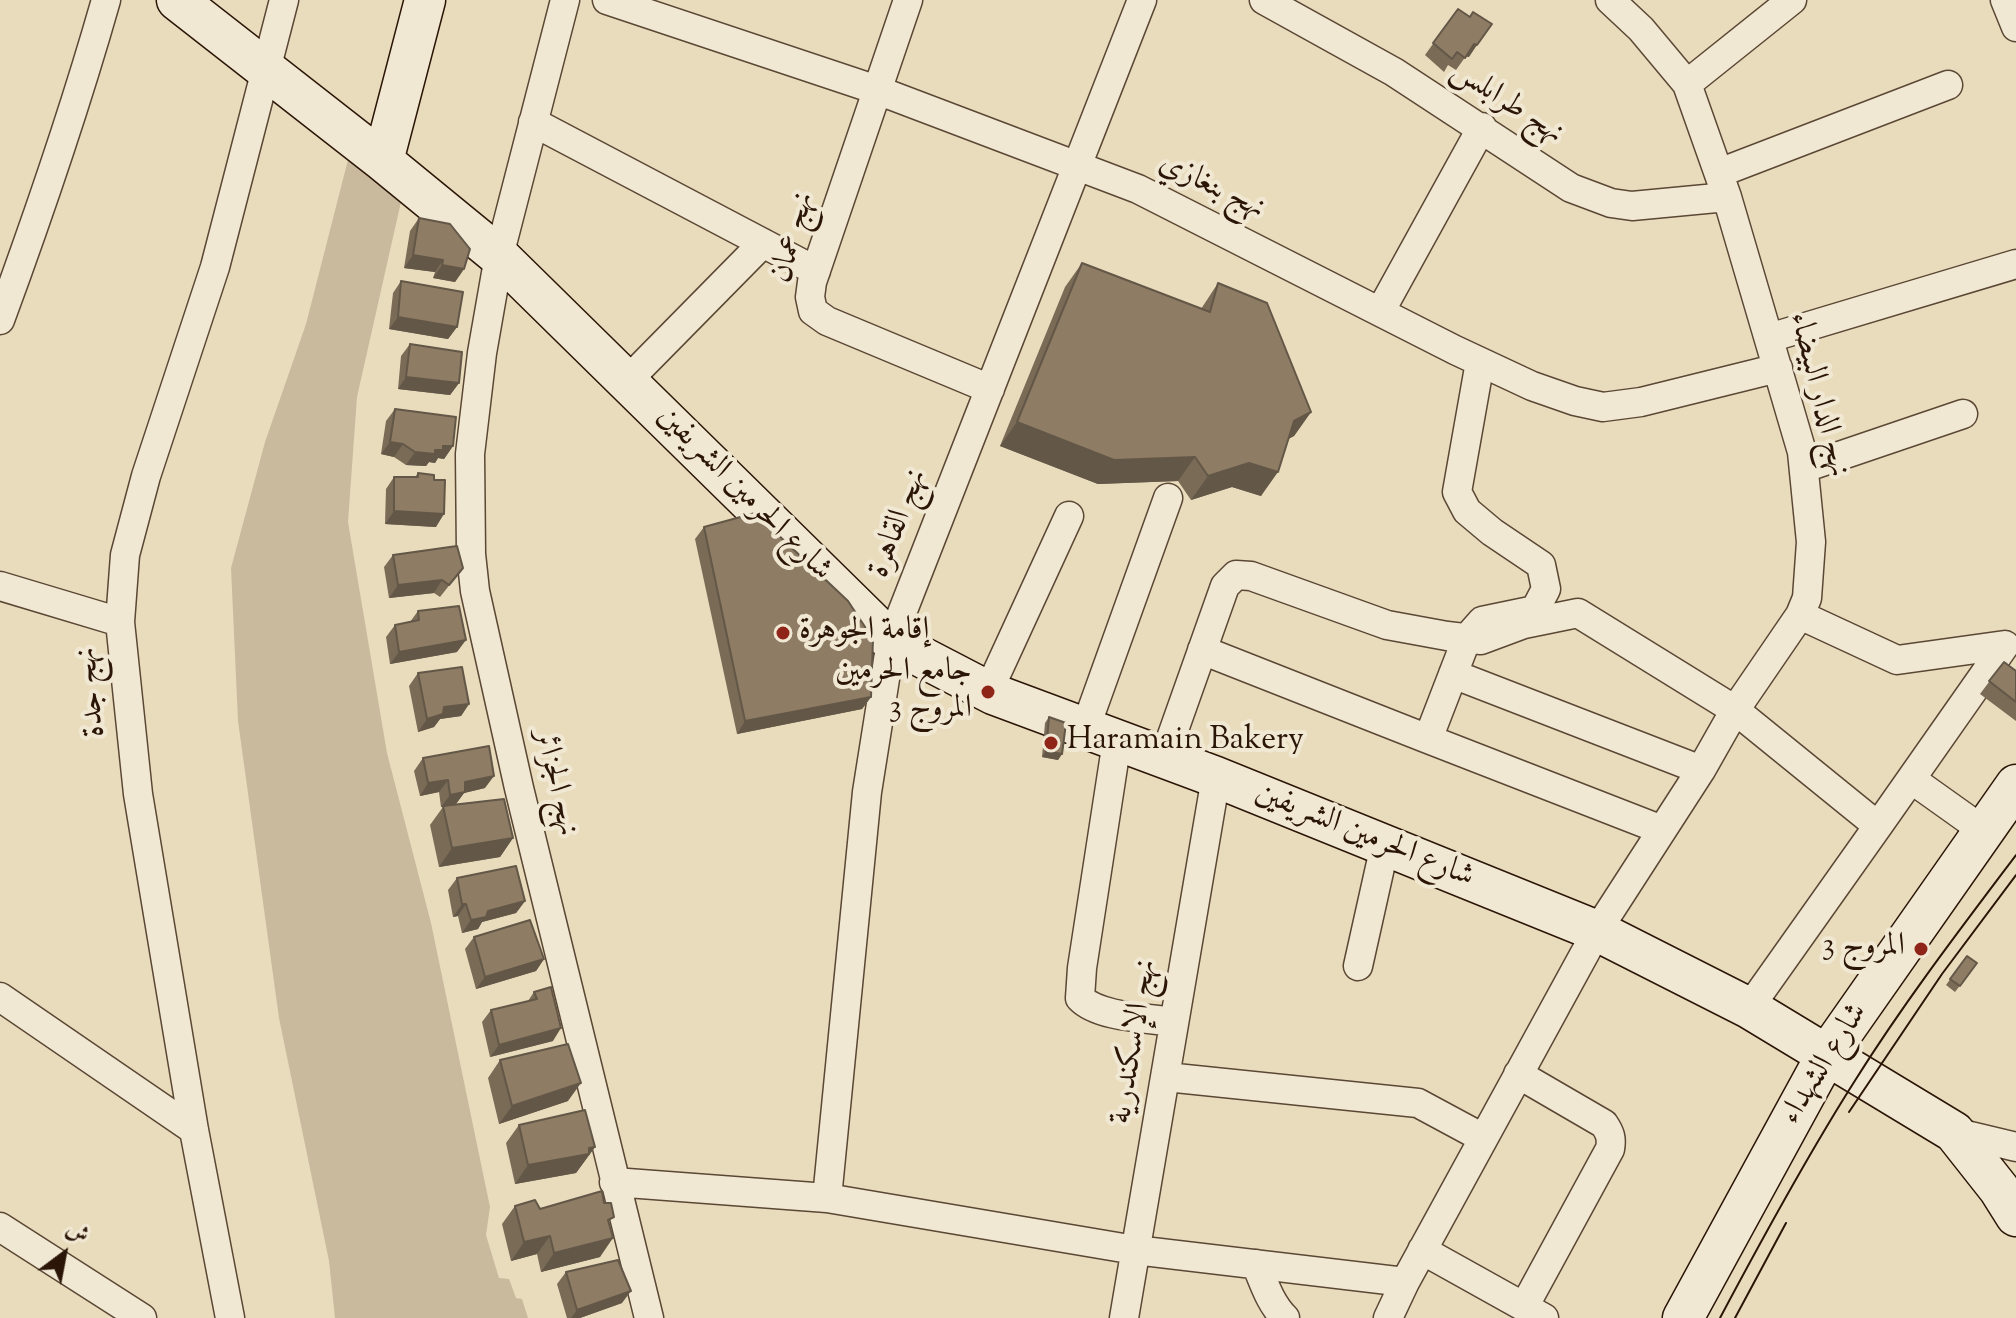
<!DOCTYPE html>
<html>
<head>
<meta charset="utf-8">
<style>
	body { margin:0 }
	#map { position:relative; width:2016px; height:1318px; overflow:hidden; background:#e9dcbd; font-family:"Sorts Mill Goudy",Amiri,serif }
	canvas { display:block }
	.north { position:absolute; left:24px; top:1214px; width:80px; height:80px; -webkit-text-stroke:6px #f1e8d4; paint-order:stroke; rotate:32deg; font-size:22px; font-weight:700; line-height:32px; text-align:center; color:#2b1506 }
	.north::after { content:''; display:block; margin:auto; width:28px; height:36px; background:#2b1506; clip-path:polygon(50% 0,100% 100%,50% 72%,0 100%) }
</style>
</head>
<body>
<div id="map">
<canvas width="2016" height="1318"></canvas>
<div class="north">ش</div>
</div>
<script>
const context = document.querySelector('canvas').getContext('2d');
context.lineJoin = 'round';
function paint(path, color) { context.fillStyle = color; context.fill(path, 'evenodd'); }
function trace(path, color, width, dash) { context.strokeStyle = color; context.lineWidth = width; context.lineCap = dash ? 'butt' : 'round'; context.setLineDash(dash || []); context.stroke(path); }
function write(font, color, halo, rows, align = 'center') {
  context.font = font + ' "Sorts Mill Goudy",Amiri,serif'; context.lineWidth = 8; context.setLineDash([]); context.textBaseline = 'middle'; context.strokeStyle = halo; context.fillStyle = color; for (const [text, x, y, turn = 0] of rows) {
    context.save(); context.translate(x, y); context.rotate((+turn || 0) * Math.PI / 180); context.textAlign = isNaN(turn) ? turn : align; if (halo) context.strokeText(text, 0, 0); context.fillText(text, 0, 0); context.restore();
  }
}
paint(new Path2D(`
	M351 148 403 193 357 397 348 522 387 753 431 923 490 1207 486 1235 499 1278 509 1279 516 1298 522 1299 528 1318H335L329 1261 279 1018 238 721 231 568 265 442 306 324Z`), '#c9ba9e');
const street = new Path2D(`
	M565 0 499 256 482 353 470 454 471 554 475 591 519 788 649 1318
	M607 0 877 90 1138 189 1455 350 1532 386 1575 401 1603 407 1641 402 1778 368
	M908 0 812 282 810 297 813 311 827 321 990 389
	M1264 0 1394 72 1571 188 1611 203 1632 206 1727 197
	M2005 0 2016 27
	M1687 84 1792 0
	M533 122 816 271
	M1719 173 1948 85
	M1380 312 1482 127
	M0 320C39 214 75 109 106 0
	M1769 338 2016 264
	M1480 362 1457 492 1467 511 1492 532 1541 565 1546 589 1535 610 1482 621 1467 638 1428 739 1662 830
	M627 381 763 243
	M1804 468 1963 414
	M0 586 120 622
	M1800 615 1897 660 2005 645 1878 826
	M1202 650 1428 739
	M1453 674 1701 770
	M988 692 1069 516
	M1085 729 1168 498
	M1117 741 1082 968 1080 998C1098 1017 1147 1018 1174 1022
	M1164 758 1225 586 1236 575 1251 576 1387 625 1447 636 1481 640 1524 624 1578 613 1735 710 1878 826 1749 1008
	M1911 779 1984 831
	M1358 966 1385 845
	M0 997 194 1130
	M1518 1074 1604 1124C1610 1133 1612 1138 1610 1149L1524 1307
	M1166 1077 1418 1103 1483 1138
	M1954 1132 2016 1147
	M614 1182 827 1198 1135 1250 1405 1282 1597 931 1701 770 1735 710 1800 615 1807 598 1811 542 1802 452 1727 197 1687 84 1641 29 1610 0
	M827 1198 867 792 891 641 1142 0
	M0 1227 142 1318
	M1422 1250 1544 1318
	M1256 1264C1264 1283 1270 1303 1285 1318
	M230 1318 194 1130 138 794 120 622 125 555 146 476 215 267 284 0
	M1124 1318 1216 777
	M1388 1318 1405 1282`);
const secondary = new Path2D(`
	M177 0 383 161 499 256 891 641 993 694 1216 777 1597 931 1749 1008 1954 1132 1999 1189 2016 1216
	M383 161 425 0
	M1683 1318 1826 1056 2016 785`);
trace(street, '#5a4734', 31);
trace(secondary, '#2b1506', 43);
trace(street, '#f1e8d4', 28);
trace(secondary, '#f1e8d4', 40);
trace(new Path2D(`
	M1849 1112 1942 974 2016 875
	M1720 1318C1763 1237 1807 1156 1856 1079 1905 1001 1961 928 2016 855
	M1735 1318 1786 1223`), '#2b1506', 2);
paint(new Path2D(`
	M1458 9 1469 57 1466 56 1456 70 1448 65 1444 72 1425 55Z
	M419 218 464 269 455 282 433 278 435 272 404 268 410 231Z
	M1082 263 1201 309 1218 283 1311 412 1294 436 1288 439 1261 496 1232 487 1191 500 1178 481 1098 484 1000 446 1065 287Z
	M401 281 457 327 448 339 389 329 393 293Z
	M410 344 459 383 450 395 398 389 401 356Z
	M395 409 453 446 444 459 438 458 435 463 429 462 426 466 406 465 394 457 381 454 386 421Z
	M418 473 434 480 436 527 385 524 386 489 394 477H415Z
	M704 527 871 697 862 709 737 734 695 539Z
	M393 555 463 568 440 597 434 593 389 598 384 567Z
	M418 611 457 652 390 664 386 637 395 625 410 622Z
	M2004 662 2016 671V721L1980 694Z
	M418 673 469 704 461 716 440 719 434 727 418 732 409 686Z
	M1049 717 1062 754 1058 760 1042 757 1045 723Z
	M423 758 485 788 464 793 456 804 513 838 500 857 439 867 430 825 443 807H441L439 792 420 796 414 771Z
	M457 878 525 901 516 913 482 922 478 929 462 933 458 916 453 917 448 890Z
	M474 937 544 959 536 971 476 989 465 949Z
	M1967 956 1977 963 1955 992 1946 985Z
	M534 992 553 1041 490 1057 482 1022 491 1010 528 1001Z
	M500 1060 568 1101 499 1124 488 1078Z
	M519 1125 595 1147 576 1173 515 1184 506 1143Z
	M515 1206 540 1209 609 1224 600 1257 541 1272 537 1254 511 1261 502 1224Z
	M566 1272 622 1303 580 1318H567L557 1284Z`), '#7a6b57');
paint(new Path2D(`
	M1474 44 1477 45 1469 57 1465 56Z
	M413 255 443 260 435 272 404 268Z
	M442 265 464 269 455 282 433 278Z
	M398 317 457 327 448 339 389 329Z
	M406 377 459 383 450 395 398 389Z
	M1311 412 1294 436 1277 445 1294 421Z
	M1017 422 1195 457 1178 481 1098 484 1000 446Z
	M390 442 403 444 394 457 381 454Z
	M443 446H453L444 459 438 458 435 463 429 462 426 466 406 465 415 452 435 450Z
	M1249 463 1278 472 1261 496 1232 487 1191 500 1208 476Z
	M394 511 444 514 436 527 385 524Z
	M442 580 434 593 389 598 398 585Z
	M466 640 457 652 390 664 399 652Z
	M871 697 862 709 737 734 745 721Z
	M469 704 461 716 440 719 434 727 418 732 427 719 444 707Z
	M1046 751 1062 754 1058 760 1042 757Z
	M494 776 485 788 464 793 456 804 441 807 450 795 465 782Z
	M448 780 439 792 420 796 428 783Z
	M513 838 500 857 439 867 452 848Z
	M525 901 516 913 482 922 478 929 462 933 471 920 488 911Z
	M462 904H466L458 916 453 917Z
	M544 959 536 971 476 989 485 977Z
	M561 1028 553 1041 490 1057 499 1045Z
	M581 1083 568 1101 499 1124 512 1106Z
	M595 1147 576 1173 515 1184 528 1165Z
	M550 1236 537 1254 511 1261 524 1242Z
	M613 1238 600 1257 541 1272 554 1253Z
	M631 1291 622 1303 580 1318H571L577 1310Z`), '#635747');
const building = new Path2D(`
	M1458 9 1470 17 1473 12 1492 24 1477 45 1474 44 1465 58 1457 52 1452 59 1433 43Z
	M419 218 450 224 470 249 464 269 442 265 443 260 413 255Z
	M1082 263 1210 312 1218 283 1267 303 1311 412 1294 421 1278 472 1249 463 1208 476 1195 457 1114 460 1017 422Z
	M401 281 463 292 457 327 398 317Z
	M410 344 462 352 459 383 406 377Z
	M395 409 456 417 453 446H443V450H435V454L415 452 403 444 390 442Z
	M418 473 434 475V480H445L444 514 394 511V477H418Z
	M755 513 848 601 873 639 871 697 745 721 704 527Z
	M457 546 463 568 449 585 442 580 398 585 393 555Z
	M459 606 466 640 399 652 395 625 419 620 418 611Z
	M2004 662 2016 671V702L1989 681Z
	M462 667 469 704 444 707 443 714 427 719 418 673Z
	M1049 717 1066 723 1062 754 1046 751Z
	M489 746 494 776 465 782V792L450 795 448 780 428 783 423 758Z
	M504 799 513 838 452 848 443 806Z
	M516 866 525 901 488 911 486 917 471 920 466 904H462L457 878Z
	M530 920 544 959 485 977 474 937Z
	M1967 956 1977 963 1960 986 1950 979Z
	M551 987 561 1028 499 1045 491 1010 537 999 534 992Z
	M568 1044 581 1083 512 1106 500 1060Z
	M585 1110 595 1147 589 1148V1154L528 1165 519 1125Z
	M602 1191 604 1203H611L614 1217 608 1220 613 1238 554 1253 550 1236 524 1242 515 1206 535 1200 540 1209Z
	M618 1260 631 1291 577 1310 566 1272Z`);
paint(building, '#8e7c65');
trace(building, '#635747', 2);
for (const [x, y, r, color] of [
	[783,633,8,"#8f2418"],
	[988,692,8,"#8f2418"],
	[1051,743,8,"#8f2418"],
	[1921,949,8,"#8f2418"]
]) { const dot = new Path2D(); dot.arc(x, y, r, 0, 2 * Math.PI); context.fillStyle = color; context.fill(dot); trace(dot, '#f1e8d4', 3); }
write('32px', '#2b1506', '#f1e8d4', [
	["نهج طرابلس",1506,104,33],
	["نهج بنغازي",1211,188,26],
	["نهج عمان",795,238,-75],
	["نهج الدار البيضاء",1817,395,76],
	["شارع الحرمين الشريفين",743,495,45],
	["نهج القاهرة",900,524,-69],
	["نهج جدة",93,692,-96],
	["نهج الجزائر",554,783,77],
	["شارع الحرمين الشريفين",1364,837,22],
	["نهج الإسكندرية",1136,1042,-81],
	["شارع الشهداء",1826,1065,-58]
]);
write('32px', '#2b1506', '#f1e8d4', [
	["إقامة الجوهرة",799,633],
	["جامع الحرمين",972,674,"right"],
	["المروج 3",972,711,"right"],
	["Haramain Bakery",1067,743],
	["المروج 3",1905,949,"right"]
], 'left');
</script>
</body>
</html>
